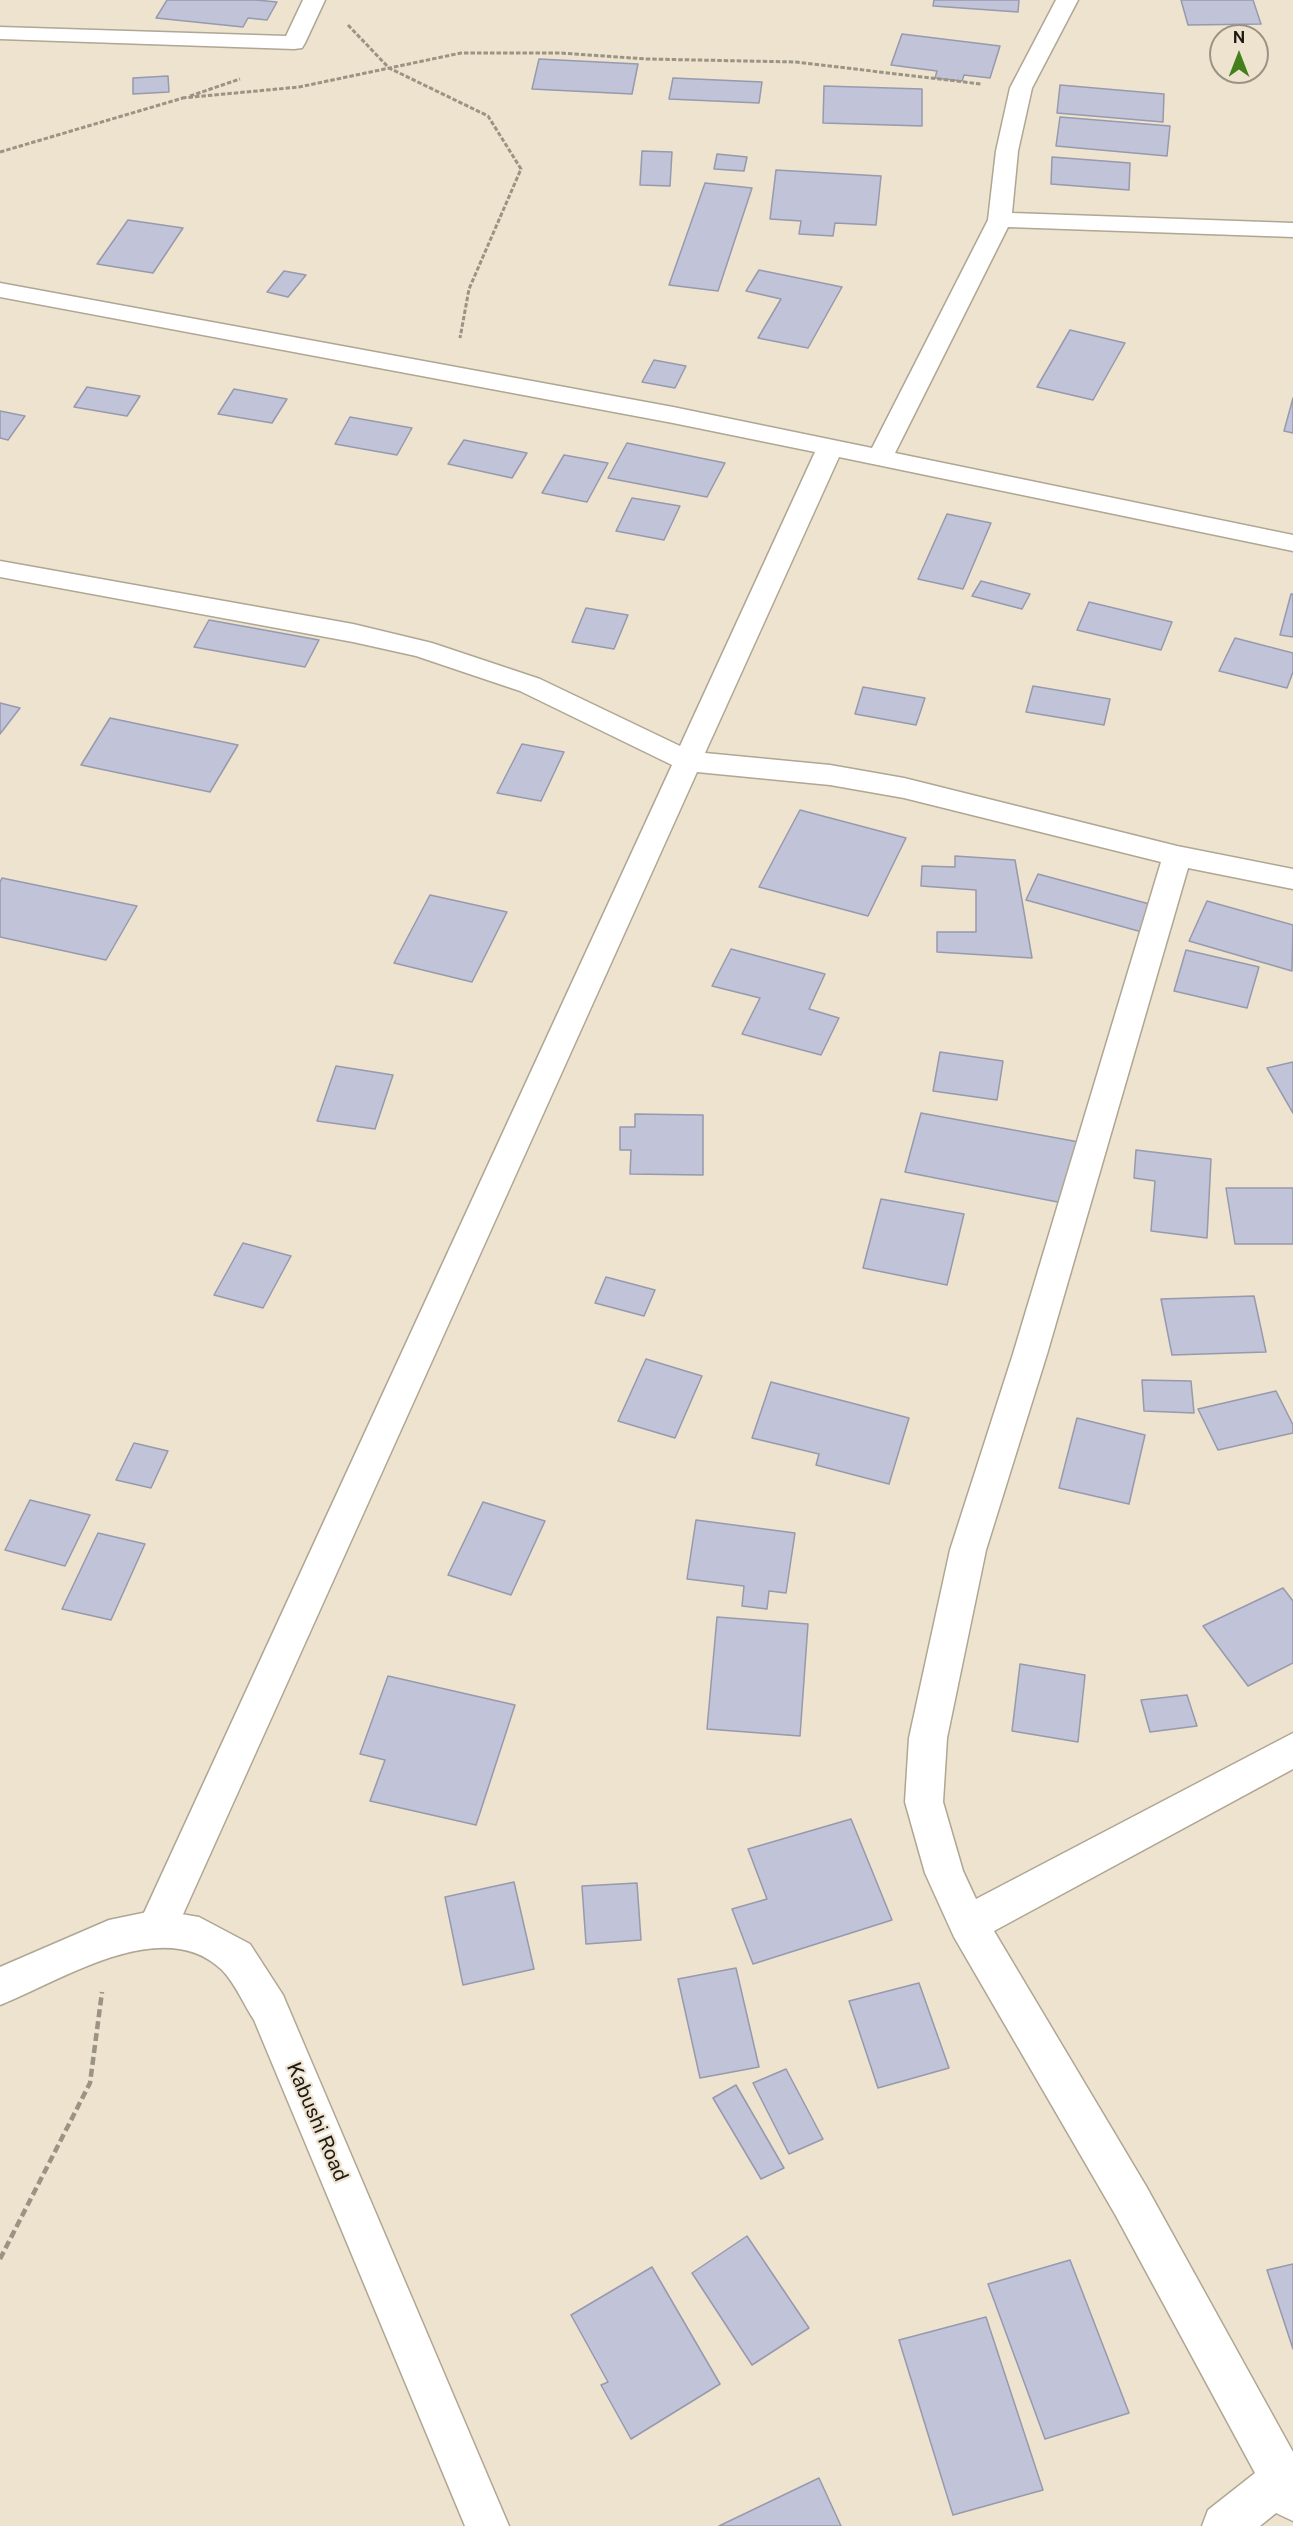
<!DOCTYPE html>
<html>
<head>
<meta charset="utf-8">
<style>
	body { margin:0 }
	#map { position:relative; width:1293px; height:2526px; overflow:hidden; background:#ede3cf; font-family:"Public Sans",sans-serif }
	canvas { display:block }
	.north { position:absolute; left:1209px; top:24px; width:60px; height:60px; box-sizing:border-box; background:#ede3cf; border:2px solid #9a9384; border-radius:50%; rotate:0deg; font-size:16px; font-weight:700; line-height:24px; text-align:center; color:#1e1a13 }
	.north::after { content:''; display:block; margin:auto; width:21px; height:27px; background:#43801c; clip-path:polygon(50% 0,100% 100%,50% 72%,0 100%) }
</style>
</head>
<body>
<div id="map">
<canvas width="1293" height="2526"></canvas>
<div class="north">N</div>
</div>
<script>
const context = document.querySelector('canvas').getContext('2d');
context.lineJoin = 'round';
function paint(path, color) { context.fillStyle = color; context.fill(path, 'evenodd'); }
function trace(path, color, width, dash) { context.strokeStyle = color; context.lineWidth = width; context.lineCap = dash ? 'butt' : 'round'; context.setLineDash(dash || []); context.stroke(path); }
function write(font, color, halo, rows, align = 'center') {
  context.font = font + ' "Public Sans",sans-serif'; context.lineWidth = 4.5; context.setLineDash([]); context.textBaseline = 'middle'; context.strokeStyle = halo; context.fillStyle = color; for (const [text, x, y, turn = 0] of rows) {
    context.save(); context.translate(x, y); context.rotate((+turn || 0) * Math.PI / 180); context.textAlign = isNaN(turn) ? turn : align; if (halo) context.strokeText(text, 0, 0); context.fillText(text, 0, 0); context.restore();
  }
}
const building = new Path2D(`
	M167 0H256L277 2 267 20 248 18 243 27 156 18Z
	M934 0H1019L1018 12 933 6Z
	M1181 0H1253L1261 24 1188 25Z
	M902 34 1000 46 990 78 964 75 962 81 935 78 937 71 891 65Z
	M539 59 638 64 632 94 532 89Z
	M168 76 169 92 133 94V78Z
	M673 78 762 82 759 103 669 99Z
	M1060 85 1164 94 1163 122 1057 113Z
	M824 86 922 89V126L823 123Z
	M1060 117 1170 126 1167 156 1056 146Z
	M642 151 672 152 670 186 640 185Z
	M717 154 747 157 744 171 714 169Z
	M1052 157 1130 163 1129 190 1051 184Z
	M776 170 881 176 876 225 835 223 833 236 799 234 801 221 770 219Z
	M705 183 752 188 718 291 669 285Z
	M128 220 183 228 153 273 97 264Z
	M759 270 842 287 808 348 758 338 781 299 746 291Z
	M284 271 306 275 288 297 267 292Z
	M1070 330 1125 343 1093 400 1037 387Z
	M654 360 686 366 675 388 642 382Z
	M87 387 140 396 127 416 74 407Z
	M234 389 287 399 272 423 218 414Z
	M1293 398V433L1284 431Z
	M0 411 25 416 8 440 0 438Z
	M350 417 412 428 397 455 335 444Z
	M464 440 527 453 512 478 448 464Z
	M627 443 725 463 707 497 608 478Z
	M564 455 608 463 587 502 542 493Z
	M632 498 680 506 664 540 616 531Z
	M947 514 991 523 963 589 918 579Z
	M981 581 1030 594 1022 609 972 596Z
	M1291 594H1293V637L1280 635Z
	M1089 602 1172 622 1161 650 1077 630Z
	M586 608 628 615 614 649 572 642Z
	M209 620 319 640 305 667 194 647Z
	M1235 638 1293 653V672L1287 688 1219 671Z
	M1033 686 1110 699 1104 725 1026 712Z
	M863 687 925 698 916 725 855 714Z
	M0 703 20 708 0 734Z
	M110 718 238 745 210 792 81 765Z
	M522 744 564 752 541 801 497 793Z
	M800 810 906 838 868 916 759 887Z
	M955 856 1015 860 1032 958 937 952V932H976V890L921 886 922 866 955 867Z
	M1038 874 1153 905 1142 932 1026 900Z
	M2 878 137 906 106 960 0 937V882Z
	M430 895 507 912 472 982 394 963Z
	M1207 901 1293 925 1292 971 1189 941Z
	M731 949 825 974 809 1009 839 1018 821 1055 742 1034 760 998 712 986Z
	M1186 950 1259 967 1247 1008 1174 991Z
	M940 1052 1003 1061 997 1100 933 1091Z
	M1293 1062V1113L1267 1068Z
	M336 1066 393 1075 375 1129 317 1121Z
	M921 1113 1095 1145 1083 1207 905 1172Z
	M635 1114 703 1115V1175L630 1174 631 1150H620V1127H635Z
	M1136 1150 1211 1159 1207 1238 1151 1231 1155 1181 1134 1178Z
	M1226 1188H1293V1244H1235Z
	M881 1199 964 1214 947 1285 863 1268Z
	M243 1243 291 1256 263 1308 214 1295Z
	M606 1277 655 1290 644 1316 595 1303Z
	M1254 1296 1266 1352 1172 1355 1161 1299Z
	M646 1359 702 1376 675 1438 618 1421Z
	M1142 1380 1191 1381 1194 1413 1144 1411Z
	M771 1382 909 1418 889 1484 816 1465 819 1454 752 1438Z
	M1276 1391 1293 1425V1433L1218 1450 1198 1409Z
	M1077 1418 1145 1435 1129 1504 1059 1488Z
	M134 1443 168 1451 151 1488 116 1480Z
	M30 1500 90 1515 65 1566 5 1550Z
	M483 1502 545 1521 511 1595 448 1575Z
	M696 1520 795 1533 786 1593 769 1591 767 1609 742 1606 744 1586 687 1579Z
	M98 1533 145 1544 111 1620 62 1609Z
	M1283 1588 1293 1601V1663L1248 1686 1203 1626Z
	M717 1617 808 1624 800 1736 707 1729Z
	M1020 1664 1085 1675 1078 1742 1012 1731Z
	M388 1676 515 1705 476 1825 370 1801 385 1760 360 1754Z
	M1187 1695 1197 1726 1150 1732 1141 1700Z
	M851 1819 892 1920 753 1964 732 1909 767 1899 748 1849Z
	M514 1882 534 1969 463 1985 445 1897Z
	M637 1883 641 1940 586 1944 582 1886Z
	M736 1968 759 2067 700 2078 678 1979Z
	M919 1983 949 2068 878 2088 849 2001Z
	M786 2069 823 2139 789 2154 753 2083Z
	M736 2085 784 2168 761 2179 713 2098Z
	M747 2236 809 2328 752 2365 692 2273Z
	M1070 2260 1129 2413 1045 2439 988 2284Z
	M1293 2264V2349L1267 2270Z
	M652 2267 720 2384 631 2439 601 2385 608 2382 571 2315Z
	M986 2317 1043 2490 953 2515 899 2340Z
	M819 2478 841 2526H719Z`);
paint(building, '#c1c3d8');
trace(building, '#9799ad', 1.5);
const minor = new Path2D(`
	M303 0H325L305 43 302 48 294 49 0 39V27L286 36Z
	M1056 0H1078L1032 88 1018 151 1012 213 1293 223V237L1008 227 895 453 1293 535V551L839 457 705 753 830 765 904 778 1177 846 1293 869V889L1188 868 1047 1354 986 1550 947 1738 943 1802 963 1871 976 1899 1293 1733V1769L994 1931 1146 2186 1293 2452V2521L1276 2513 1260 2526H1202L1208 2510 1255 2473 1116 2216 954 1937 925 1873 905 1802 909 1738 950 1550 1013 1354 1161 862 904 798 830 785 697 772 171 1941 157 1946 143 1941 137 1928 672 765 520 691 416 656 353 642 0 577V561L353 624 432 643 540 679 680 746 815 452 673 423 0 297V283L673 407 872 448 988 220 996 151 1010 88Z`);
const secondary = new Path2D(`
	M157 1910 199 1917 250 1944 283 1995 509 2526H465L254 2020C244 2005 235 1983 222 1970 163 1913 61 1981 0 2005V1967L109 1920Z`);
trace(minor, '#afa693', 3);
trace(secondary, '#afa693', 3);
trace(new Path2D(`
	M348 25 389 68 488 116 521 169 469 289 460 338
	M190 96 240 79
	M182 98 299 87 461 53H560L647 59 796 62 981 84
	M0 152 183 98`), '#9b9384', 3, [4.5, 2]);
trace(new Path2D(`
	M0 2259 90 2083 102 1992`), '#9b9384', 4.5, [8, 4]);
paint(minor, '#fff');
paint(secondary, '#fff');
write('20px', '#1e1a13', '#ede3cf', [
	["Kabushi Road",317,2122,67]
]);
</script>
</body>
</html>
